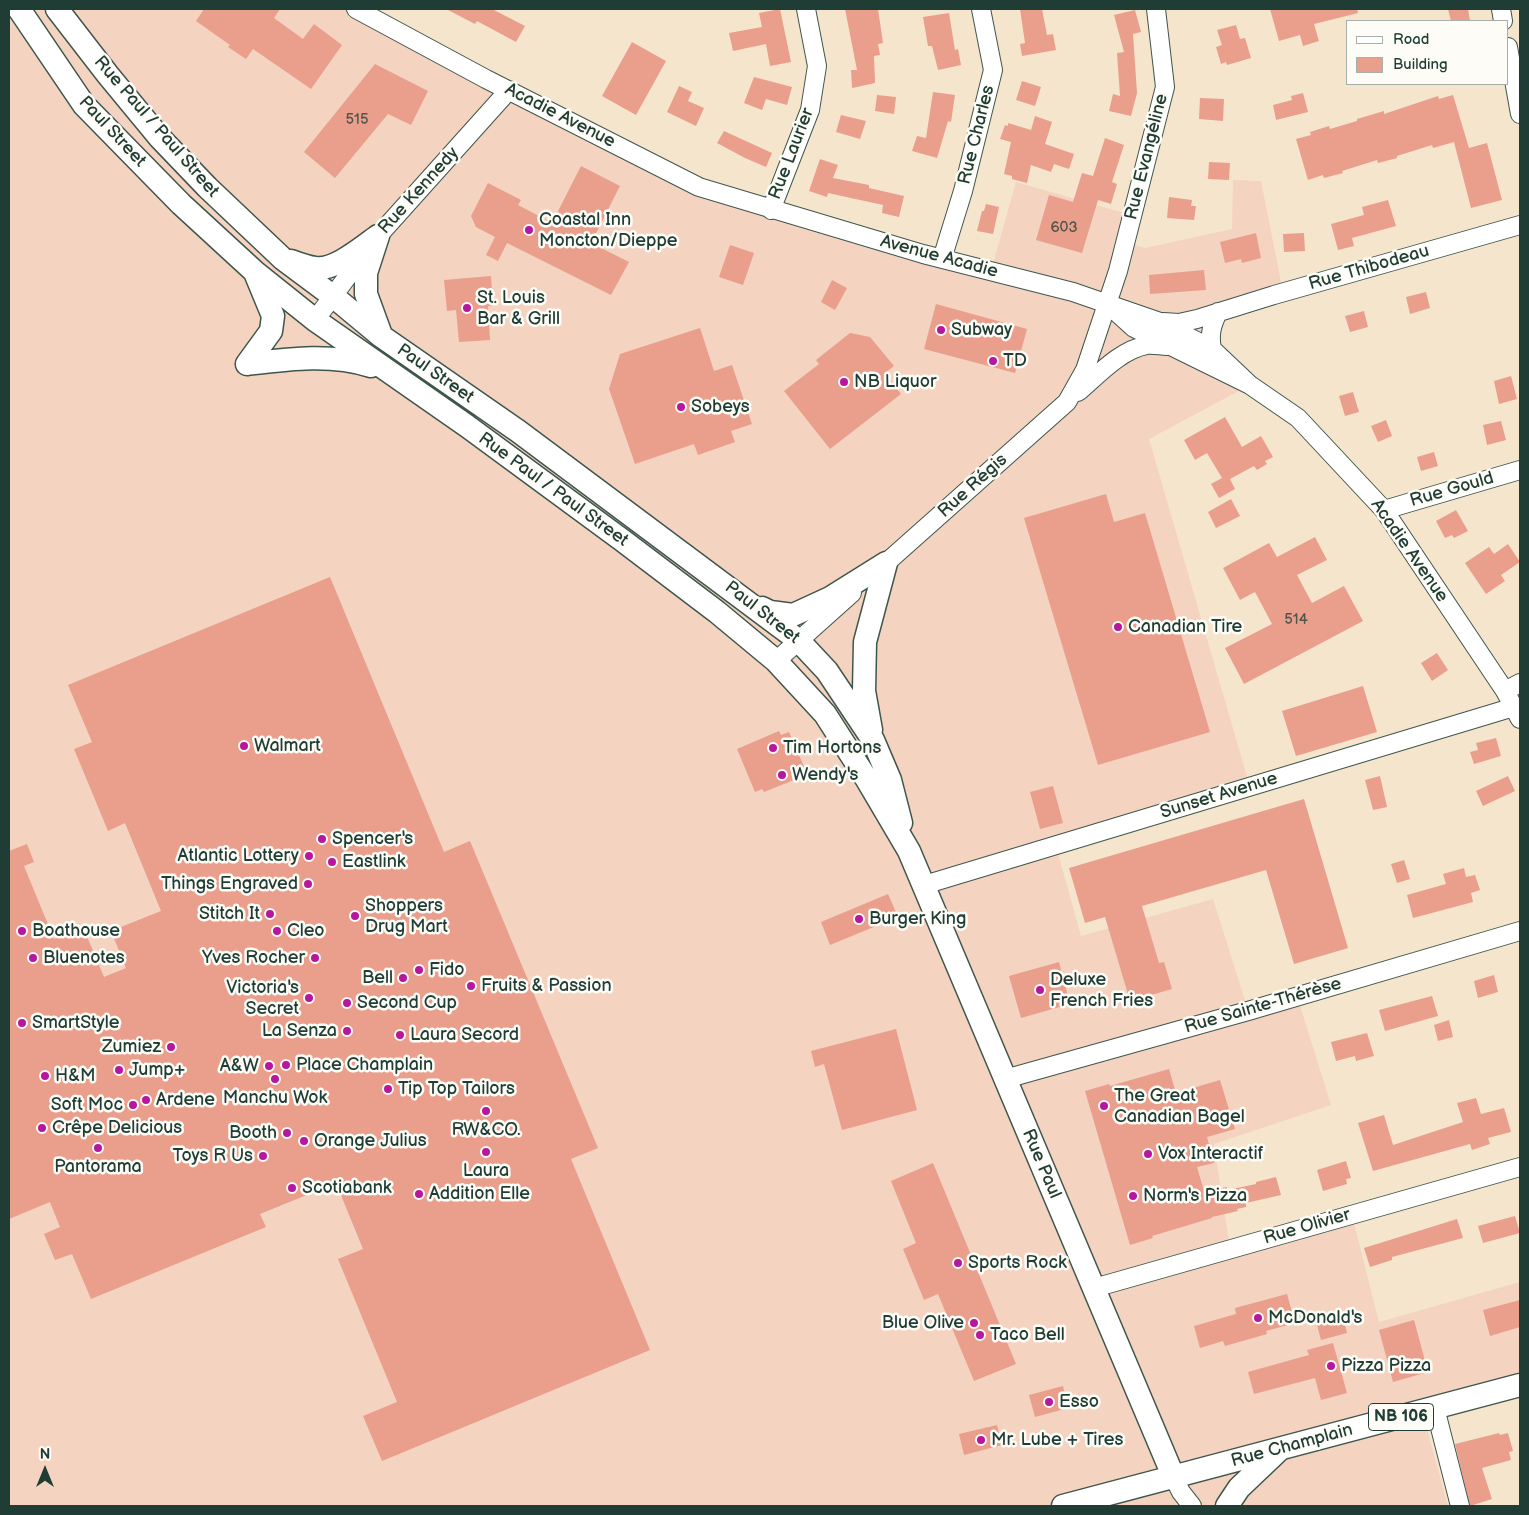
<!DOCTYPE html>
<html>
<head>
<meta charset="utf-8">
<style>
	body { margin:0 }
	#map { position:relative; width:1529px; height:1515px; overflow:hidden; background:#f6e5cd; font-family:"Balsamiq Sans",sans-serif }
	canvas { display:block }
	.frame { position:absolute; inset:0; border:10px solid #1f3d34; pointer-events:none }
	.legend { position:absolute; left:1346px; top:20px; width:162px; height:65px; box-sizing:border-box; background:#fdfcf7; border:1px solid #a4b0a9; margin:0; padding:6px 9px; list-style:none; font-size:15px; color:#1f3d34 }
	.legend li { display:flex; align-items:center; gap:10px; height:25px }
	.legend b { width:25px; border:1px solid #a4b0a9 }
	.north { position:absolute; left:20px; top:1445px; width:50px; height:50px; -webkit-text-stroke:4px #fdfcf7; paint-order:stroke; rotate:0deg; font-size:14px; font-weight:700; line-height:20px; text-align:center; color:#1f3d34 }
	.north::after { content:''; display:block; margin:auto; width:18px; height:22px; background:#1f3d34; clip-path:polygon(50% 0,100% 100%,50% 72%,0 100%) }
</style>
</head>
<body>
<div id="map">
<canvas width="1529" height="1515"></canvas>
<div class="frame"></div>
<ul class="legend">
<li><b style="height:6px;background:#fff"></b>Road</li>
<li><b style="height:14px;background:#ea9e8c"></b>Building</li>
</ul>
<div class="north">N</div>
</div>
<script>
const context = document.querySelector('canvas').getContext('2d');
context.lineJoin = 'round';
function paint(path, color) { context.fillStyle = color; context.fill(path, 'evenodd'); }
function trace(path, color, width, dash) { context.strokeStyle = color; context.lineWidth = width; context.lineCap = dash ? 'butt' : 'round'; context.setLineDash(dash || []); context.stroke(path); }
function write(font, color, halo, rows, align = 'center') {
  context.font = font + ' "Balsamiq Sans",sans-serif'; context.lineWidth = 5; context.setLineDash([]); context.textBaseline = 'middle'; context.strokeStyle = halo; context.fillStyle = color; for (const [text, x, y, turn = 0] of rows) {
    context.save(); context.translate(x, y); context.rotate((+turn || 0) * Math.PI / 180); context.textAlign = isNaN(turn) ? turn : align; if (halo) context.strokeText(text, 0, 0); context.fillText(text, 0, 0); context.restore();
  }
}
paint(new Path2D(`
	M9 9H358L699 187 991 271 1016 182 1138 217 1131 244 1145 248 1232 229 1233 180 1261 181 1283 292 1218 312 1210 339 1250 385 1149 439 1250 787 1056 846 1081 936 1213 899 1248 1010 1297 996 1331 1105 1214 1144 1230 1248 1352 1215 1379 1322 1520 1282V1385L1422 1411 1448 1506H9Z`), '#f4d3c1');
paint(new Path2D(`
	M204 9H280L274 18 303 39 314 24 342 45 311 89 253 49 246 59 228 47 230 45 196 21Z
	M446 9H492L525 26 516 42 477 21 475 24Z
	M780 9 791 62 770 66 766 44 733 51 729 33 762 27 759 13Z
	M845 9H878L883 43 878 44 880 55 874 56 875 83 852 88 851 70H857Z
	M1020 9H1042L1047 35 1053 34 1056 50 1022 56 1020 44 1025 43Z
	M1270 9H1357L1358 13 1314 24 1319 41 1303 46 1300 35 1279 41Z
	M1448 9H1468L1470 21H1451Z
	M1135 10 1141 32 1133 34 1137 93 1131 116 1109 111 1113 94 1120 96 1117 53 1124 52 1114 15Z
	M949 13 955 50 958 49 961 65 938 70 932 46H928L923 17Z
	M1236 25 1240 39 1245 38 1251 58 1227 65 1226 62 1221 64 1216 47 1222 45 1217 30Z
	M632 42 666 61 636 115 602 96Z
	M375 64 428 91 411 125 388 114 335 178 304 152Z
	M754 77 792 87 787 105 766 99 762 110 744 103Z
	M1022 81 1041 87 1035 106 1016 100Z
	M679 86 692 92 688 101 704 108 696 126 667 112Z
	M933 92 955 95 951 122 948 121 937 158 912 151 917 136 926 138Z
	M1303 93 1308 112 1276 120 1273 105 1292 100 1291 96Z
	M877 95 896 97 894 114 875 111Z
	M1453 95 1469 148 1487 143 1502 200 1471 208 1454 142 1433 148 1432 145 1397 156V158L1378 163 1377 160 1342 171 1343 173 1324 178 1323 175 1308 180 1296 139 1311 135 1310 132 1329 126 1330 129 1357 121V119L1384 111V114L1438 96 1439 99Z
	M1200 98 1224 99 1223 121 1199 119Z
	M841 115 866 121 860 139 836 132Z
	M1035 116 1052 122 1045 144 1074 154 1069 169 1054 164 1051 172 1031 165 1027 183 1012 179V176L1004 174 1011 142 1000 139 1005 125 1008 126V123L1031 130Z
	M724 131 772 153 766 167 745 158 717 143Z
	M1105 138 1124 145 1112 182 1117 184 1111 204 1098 200 1082 253 1036 240 1049 195 1073 202 1082 173 1093 176Z
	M820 159 838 165 833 178 869 185V188L904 196 899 217 882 213 883 205 828 193 827 197 809 191Z
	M1209 162 1230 163 1229 180 1208 179Z
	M581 166 620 186 591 243 629 262 611 295 507 243 498 261 486 255 495 237 476 227 471 216 488 183 521 200 518 205 552 223Z
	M1169 197 1192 200 1191 206H1196L1194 220 1167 218Z
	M1388 200 1396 226 1352 238 1354 246 1338 250 1331 224 1364 215 1362 207Z
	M986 204 999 207 993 234 977 231 982 211H984Z
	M1256 233 1261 258 1242 263 1241 259 1225 263 1220 242Z
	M1304 233 1305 251 1284 252 1283 234Z
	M730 245 754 253 743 285 719 277Z
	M1204 270 1206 290 1150 294 1149 275Z
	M491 276 493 306H488L490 340 459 342 456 310 447 311 444 280Z
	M832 280 847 288 835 310 821 302Z
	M1426 292 1430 308 1410 314 1406 297Z
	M936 304 1027 329 1015 373 924 349Z
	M1364 311 1368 327 1350 332 1345 316Z
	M700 328 714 371 732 365 752 424 731 431 735 442 698 455 694 444 635 464 609 389 620 354Z
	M850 333 870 337 894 366 885 373 901 394 830 449 784 391 819 364 816 360Z
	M1511 376 1517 399 1499 404 1494 381Z
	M1353 392 1359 412 1345 416 1339 396Z
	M1225 417 1242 447 1261 436 1273 457 1265 461 1267 464 1257 470 1254 466 1230 479 1235 489 1219 498 1211 484 1222 478 1207 453 1195 460 1184 440Z
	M1386 420 1392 436 1378 442 1371 426Z
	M1501 421 1506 440 1487 445 1483 425Z
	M1434 452 1438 466 1421 471 1417 457Z
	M1106 494 1114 522 1145 513 1210 732 1098 765 1024 518Z
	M1231 499 1240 516 1216 528 1208 512Z
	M1456 510 1468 531 1454 538 1452 535 1445 538 1436 521Z
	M1315 537 1327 560 1297 575 1312 603 1344 586 1363 621 1244 684 1225 648 1272 624 1255 592 1240 600 1223 568 1269 543 1277 557Z
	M1508 544 1520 562 1501 575 1505 581 1486 594 1465 563 1489 547 1494 554Z
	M330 577 444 852 470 841 598 1148 571 1159 650 1350 382 1461 363 1416 397 1402 338 1259 363 1249 336 1183 260 1214 266 1227 91 1299 72 1254 55 1260 44 1234 60 1227 50 1202 9 1219V851L27 844 34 862 24 866 54 939 83 927 104 977 126 968 111 931 161 911 125 823 108 831 74 749 92 742 68 685Z
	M1437 653 1448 670 1432 681 1421 663Z
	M1363 686 1377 732 1296 756 1282 711Z
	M779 731 781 735 789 732 806 771 798 774 799 778 764 792 762 789 755 792 737 749Z
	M1496 738 1501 756 1474 764 1470 752 1478 750 1476 743Z
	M1380 776 1387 807 1373 810 1365 780Z
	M1508 776 1515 791 1483 806 1476 791Z
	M1053 786 1063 823 1040 829 1030 792Z
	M1304 799 1348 948 1294 964 1266 870 1142 906 1159 963 1164 962 1172 989 1130 1001 1105 917 1085 923 1069 868Z
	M1404 860 1410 879 1397 883 1391 864Z
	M1464 868 1466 877 1475 875 1480 890 1471 893 1473 902 1413 918 1407 895 1446 884 1443 874Z
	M888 894 898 917 830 945 821 922Z
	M1059 962 1070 1004 1021 1018 1009 976Z
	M1494 975 1498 992 1478 998 1474 981Z
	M1432 996 1438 1016 1385 1031 1379 1010Z
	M1449 1020 1453 1037 1438 1041 1434 1025Z
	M896 1029 917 1110 842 1130 824 1064 815 1067 811 1051Z
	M1367 1033 1374 1056 1356 1061 1355 1056 1336 1061 1331 1042Z
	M1169 1069 1176 1093 1220 1080 1235 1129 1207 1137 1214 1163 1197 1167 1204 1191 1227 1187V1190L1256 1184V1182L1276 1177 1281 1195 1246 1203V1207L1237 1209 1238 1211 1212 1217V1218L1152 1236 1153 1238 1130 1245 1085 1091 1109 1084 1110 1086Z
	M1476 1098 1481 1114 1504 1108 1511 1132 1488 1138 1490 1144 1472 1150 1470 1144 1373 1171 1358 1123 1384 1115 1393 1145 1463 1122 1457 1103Z
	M1346 1161 1351 1178 1346 1179 1347 1184 1323 1191 1317 1170Z
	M933 1163 1016 1364 974 1381 938 1294 924 1300 903 1249 916 1243 891 1181Z
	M1515 1216 1520 1233 1483 1243 1478 1226Z
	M1457 1219 1463 1238 1392 1257V1260L1370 1267 1364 1248Z
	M1287 1294 1295 1323 1266 1331 1267 1334 1225 1346 1223 1341 1200 1348 1194 1326 1236 1314 1235 1308Z
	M1520 1300V1327L1490 1336 1483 1310Z
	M1343 1317 1347 1333 1321 1340 1317 1325Z
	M1414 1320 1428 1372 1393 1382 1379 1330Z
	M1333 1343 1347 1393 1321 1400 1315 1378 1254 1394 1248 1372 1309 1355 1307 1350Z
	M1063 1386 1068 1408 1035 1417 1029 1395Z
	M997 1425 1002 1445 964 1455 959 1434Z
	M1499 1433 1500 1435 1508 1433 1513 1451 1509 1452 1511 1460 1482 1468 1492 1499 1470 1506 1455 1444Z`), '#ea9e8c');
const minor = new Path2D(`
	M356 9 486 79 699 187 923 254 1073 292 1160 322 1212 349 1250 385
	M1501 9 1503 21
	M1508 47 1520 114
	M771 210 810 110 817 66 806 9
	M942 259 963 191 993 70 981 9
	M1113 309 1134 328 1250 385 1298 418 1384 510 1505 691 1520 719
	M315 320 378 236 509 90
	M1163 322 1179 323 1197 319 1274 295 1520 225
	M1212 349C1209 334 1212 325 1218 312
	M1078 392C1098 375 1120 350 1147 345 1153 344 1161 346 1167 346
	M1384 510 1520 470
	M877 571 1067 402 1085 370 1118 271 1165 87 1156 9
	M776 661 852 593
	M1505 691 1520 683
	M924 885 1514 707
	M1005 1079 1248 1011 1520 931
	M1094 1288 1520 1167
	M1435 1408 1460 1506
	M1174 1478 1181 1492 1192 1506`);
const major = new Path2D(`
	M19 9 84 105 181 204 255 272 315 320 467 426 622 540 717 612 776 661 825 714 866 778 909 851 1174 1478
	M57 9 108 75 160 138 207 187 283 259 334 297 381 336 518 431 798 640 827 671 873 740 890 780 901 823
	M378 236 366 273V294L381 335
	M291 261C299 264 307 267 315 268 335 271 362 247 378 236
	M247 364C288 359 331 353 371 366
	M247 364 271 331 273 316 256 275
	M762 608 770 612 793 615 830 598 886 563
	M871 730 864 691 865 642 886 563
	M1063 1506 1520 1385
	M1227 1506 1239 1488 1279 1450`);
trace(minor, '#3f564b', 20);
trace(major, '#3f564b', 25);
trace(minor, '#fff', 18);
trace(major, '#fff', 22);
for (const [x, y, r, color] of [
	[529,230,5,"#b5179e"],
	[467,308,5,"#b5179e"],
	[941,330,5,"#b5179e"],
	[993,361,5,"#b5179e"],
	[844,382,5,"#b5179e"],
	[681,407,5,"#b5179e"],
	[1118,627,5,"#b5179e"],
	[244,746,5,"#b5179e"],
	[773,748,5,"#b5179e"],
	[782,775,5,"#b5179e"],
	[322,839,5,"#b5179e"],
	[309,856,5,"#b5179e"],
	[332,862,5,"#b5179e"],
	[308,884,5,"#b5179e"],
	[270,914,5,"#b5179e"],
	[355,916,5,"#b5179e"],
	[859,919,5,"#b5179e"],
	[22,931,5,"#b5179e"],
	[277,931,5,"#b5179e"],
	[33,958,5,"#b5179e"],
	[315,958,5,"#b5179e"],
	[419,970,5,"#b5179e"],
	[403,978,5,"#b5179e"],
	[471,986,5,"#b5179e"],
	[1040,990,5,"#b5179e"],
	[309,998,5,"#b5179e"],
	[347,1003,5,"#b5179e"],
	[22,1023,5,"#b5179e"],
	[347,1031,5,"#b5179e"],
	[400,1035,5,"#b5179e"],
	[171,1047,5,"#b5179e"],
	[286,1065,5,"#b5179e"],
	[269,1066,5,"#b5179e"],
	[119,1070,5,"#b5179e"],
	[45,1076,5,"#b5179e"],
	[275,1079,5,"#b5179e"],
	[388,1089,5,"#b5179e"],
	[146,1100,5,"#b5179e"],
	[133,1105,5,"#b5179e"],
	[1104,1106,5,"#b5179e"],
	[486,1111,5,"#b5179e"],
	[42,1128,5,"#b5179e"],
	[287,1133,5,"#b5179e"],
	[304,1141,5,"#b5179e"],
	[98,1148,5,"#b5179e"],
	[486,1152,5,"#b5179e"],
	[1148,1154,5,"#b5179e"],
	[263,1156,5,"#b5179e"],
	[292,1188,5,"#b5179e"],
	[419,1194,5,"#b5179e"],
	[1133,1196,5,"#b5179e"],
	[958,1263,5,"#b5179e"],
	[1258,1318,5,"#b5179e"],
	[974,1323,5,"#b5179e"],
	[980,1335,5,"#b5179e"],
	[1331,1366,5,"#b5179e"],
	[1049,1402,5,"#b5179e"],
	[981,1440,5,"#b5179e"]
]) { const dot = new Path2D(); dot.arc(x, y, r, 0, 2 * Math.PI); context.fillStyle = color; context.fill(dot); trace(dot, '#fdfcf7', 2); }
write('15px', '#52554a', null, [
	["515",357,120],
	["603",1064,228],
	["514",1296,620]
]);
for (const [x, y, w] of [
	[1401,1417,65]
]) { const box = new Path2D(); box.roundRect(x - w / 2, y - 13.5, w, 27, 4); context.fillStyle = '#fdfcf7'; context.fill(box); trace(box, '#1f3d34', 1); }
write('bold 16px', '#1f3d34', null, [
	["NB 106",1401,1417]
]);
write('18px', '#1f3d34', '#fdfcf7', [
	["Acadie Avenue",560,116,27],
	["Rue Paul / Paul Street",156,127,49],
	["Paul Street",112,132,47],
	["Rue Charles",977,135,-76],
	["Rue Laurier",792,154,-69],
	["Rue Evangéline",1147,157,-76],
	["Rue Kennedy",419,191,-48],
	["Avenue Acadie",939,257,15],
	["Rue Thibodeau",1369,268,-16],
	["Paul Street",435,374,35],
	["Rue Régis",973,486,-42],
	["Rue Paul / Paul Street",553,490,36],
	["Rue Gould",1452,490,-16],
	["Acadie Avenue",1409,551,55],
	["Paul Street",762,613,38],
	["Sunset Avenue",1219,796,-17],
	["Rue Sainte-Thérèse",1263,1006,-16],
	["Rue Paul",1041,1164,67],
	["Rue Olivier",1307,1227,-16],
	["Rue Champlain",1292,1446,-15]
]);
write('18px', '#1f3d34', '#fdfcf7', [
	["Coastal Inn",539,220],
	["Moncton/Dieppe",539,241],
	["St. Louis",477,298],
	["Bar & Grill",477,319],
	["Subway",951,330],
	["TD",1003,361],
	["NB Liquor",854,382],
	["Sobeys",691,407],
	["Canadian Tire",1128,627],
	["Walmart",254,746],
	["Tim Hortons",783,748],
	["Wendy's",792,775],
	["Spencer's",332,839],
	["Atlantic Lottery",299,856,"right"],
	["Eastlink",342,862],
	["Things Engraved",298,884,"right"],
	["Shoppers",365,906],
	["Drug Mart",365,927],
	["Stitch It",260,914,"right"],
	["Burger King",869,919],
	["Boathouse",32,931],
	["Cleo",287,931],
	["Bluenotes",43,958],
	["Yves Rocher",305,958,"right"],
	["Fido",429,970],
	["Bell",393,978,"right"],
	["Deluxe",1050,980],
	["French Fries",1050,1001],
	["Fruits & Passion",481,986],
	["Victoria's",299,988,"right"],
	["Secret",299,1009,"right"],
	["Second Cup",357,1003],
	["SmartStyle",32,1023],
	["La Senza",337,1031,"right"],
	["Laura Secord",410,1035],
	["Zumiez",161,1047,"right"],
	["Place Champlain",296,1065],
	["A&W",259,1066,"right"],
	["Jump+",129,1070],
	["H&M",55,1076],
	["Tip Top Tailors",398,1089],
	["The Great",1114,1096],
	["Canadian Bagel",1114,1117],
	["Manchu Wok",275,1098,"center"],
	["Ardene",156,1100],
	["Soft Moc",123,1105,"right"],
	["Crêpe Delicious",52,1128],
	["RW&CO.",486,1130,"center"],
	["Booth",277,1133,"right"],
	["Orange Julius",314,1141],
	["Vox Interactif",1158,1154],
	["Toys R Us",253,1156,"right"],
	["Pantorama",98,1167,"center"],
	["Laura",486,1171,"center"],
	["Scotiabank",302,1188],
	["Addition Elle",429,1194],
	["Norm's Pizza",1143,1196],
	["Sports Rock",968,1263],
	["McDonald's",1268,1318],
	["Blue Olive",964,1323,"right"],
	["Taco Bell",990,1335],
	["Pizza Pizza",1341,1366],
	["Esso",1059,1402],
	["Mr. Lube + Tires",991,1440]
], 'left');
</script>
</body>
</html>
